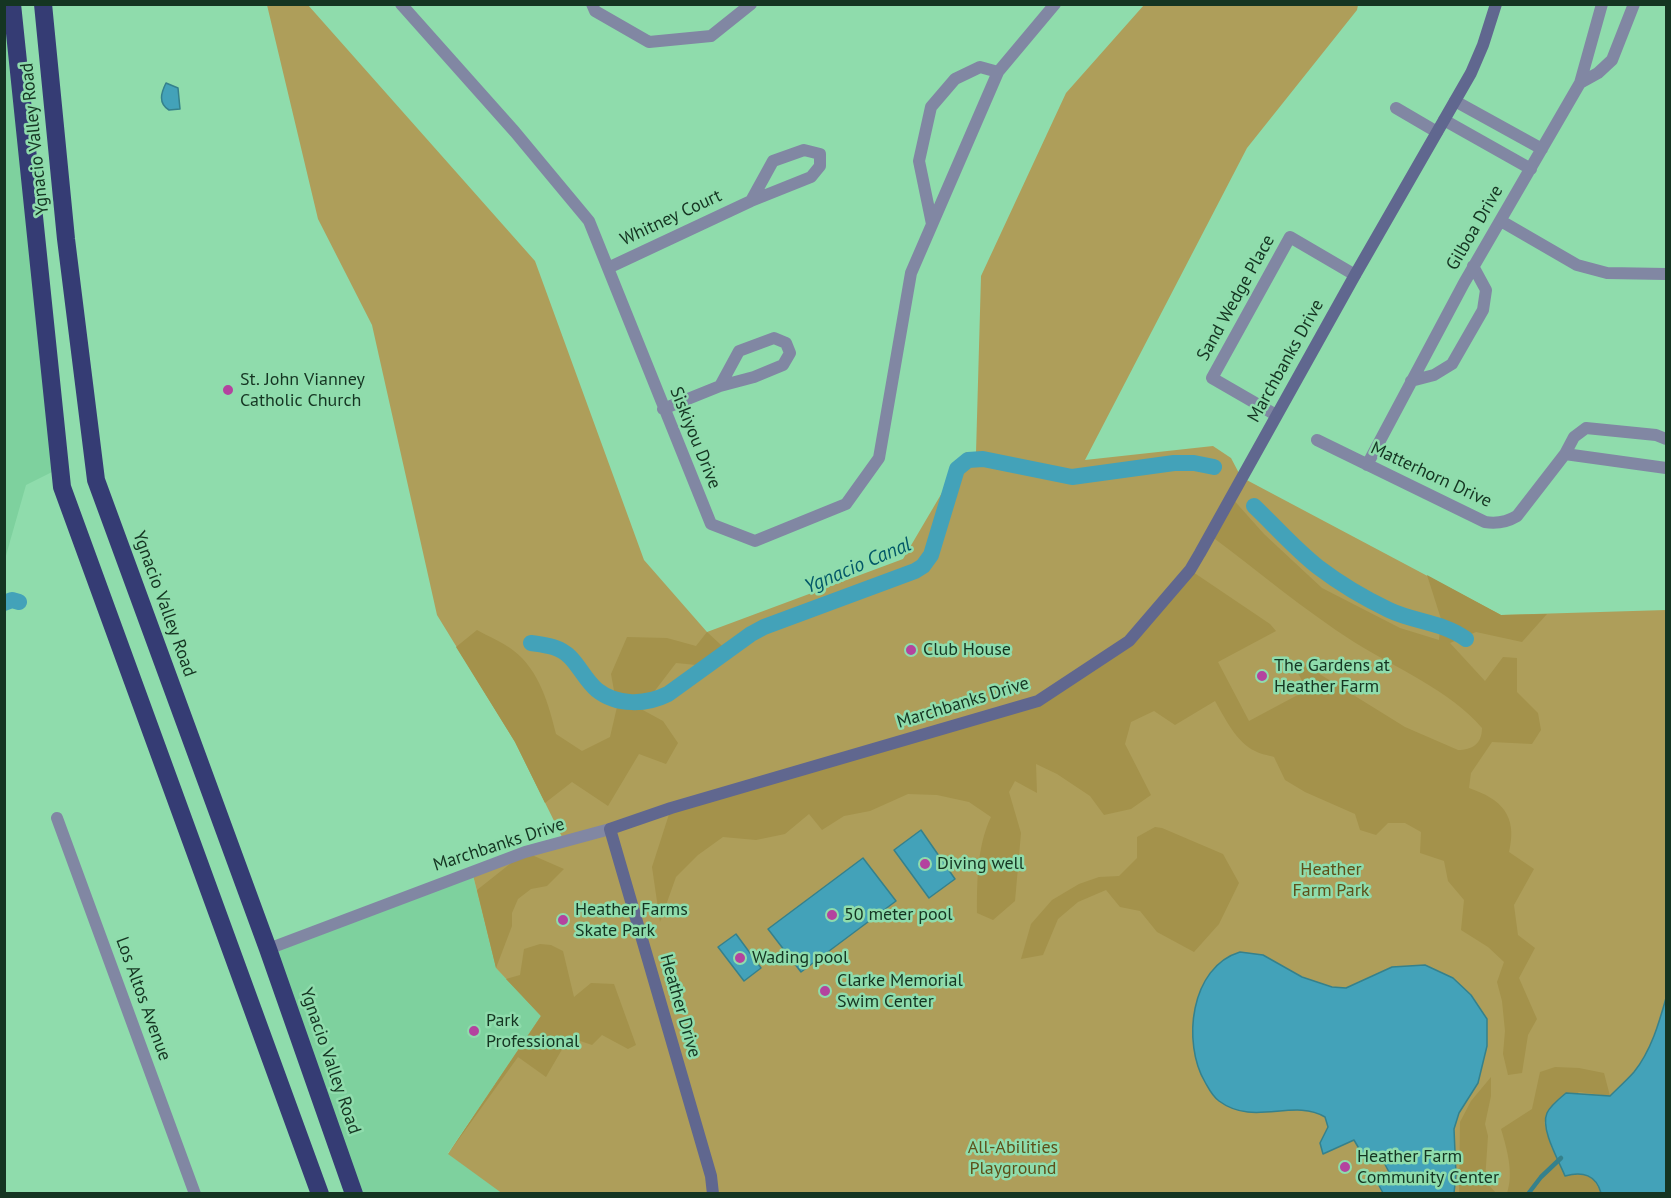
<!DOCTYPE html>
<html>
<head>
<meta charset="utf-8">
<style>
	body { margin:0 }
	#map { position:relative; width:1671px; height:1198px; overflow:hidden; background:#8fdcac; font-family:"PT Sans",sans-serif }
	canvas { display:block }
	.frame { position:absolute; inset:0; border:6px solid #153522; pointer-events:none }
</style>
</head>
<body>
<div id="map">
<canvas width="1671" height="1198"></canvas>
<div class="frame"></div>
</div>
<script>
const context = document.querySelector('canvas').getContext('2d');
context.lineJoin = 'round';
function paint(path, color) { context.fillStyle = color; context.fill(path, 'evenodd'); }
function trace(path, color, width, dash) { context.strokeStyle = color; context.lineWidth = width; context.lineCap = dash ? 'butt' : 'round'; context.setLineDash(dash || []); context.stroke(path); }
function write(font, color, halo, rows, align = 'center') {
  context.font = font + ' "PT Sans",sans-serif'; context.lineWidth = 5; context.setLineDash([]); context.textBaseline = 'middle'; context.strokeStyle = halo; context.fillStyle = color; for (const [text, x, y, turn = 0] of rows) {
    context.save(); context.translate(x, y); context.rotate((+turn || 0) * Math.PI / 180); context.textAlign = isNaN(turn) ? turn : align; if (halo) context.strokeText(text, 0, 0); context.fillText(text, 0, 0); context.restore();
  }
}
paint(new Path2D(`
	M4 5 60 468 26 485 5 559Z
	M472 871 496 968 542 1016 448 1153 503 1193H354L268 949Z`), '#7ed19e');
paint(new Path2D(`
	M267 5H308L535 261 644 560 707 632 903 559 966 452 976 453 981 276 1066 93 1144 5H1358L1357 10 1247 148 1085 460 1213 446 1231 458 1241 477 1501 615 1666 610V1193L503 1194 448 1154 541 1016 496 968 472 871 564 841 515 742 437 615 372 325 318 219Z`), '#ae9e5a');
paint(new Path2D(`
	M1231 497 1264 534 1322 588 1400 628 1439 640 1441 619 1427 575 1501 615 1547 614 1522 642 1476 632 1450 643 1485 681 1503 657 1517 658V692L1538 713 1541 730 1532 744 1492 742 1471 773 1469 788C1501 799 1518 815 1509 852L1534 869 1514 905 1518 935 1535 948 1519 978 1537 1019 1528 1035 1522 1073 1508 1075 1503 1054 1505 1031 1502 1001 1497 982 1504 962 1488 947 1461 930 1464 900 1448 881 1444 861 1420 853 1421 832 1405 823H1388L1376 835 1360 830 1355 814 1305 792 1285 780 1274 757C1268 755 1260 754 1255 751 1236 742 1225 718 1215 701L1175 725 1154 711 1131 722 1125 744 1151 795 1131 809 1104 815 1090 796 1057 774 1036 764 1037 793 1015 781 1009 792 1021 833 1015 901 993 920 977 913C977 881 977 846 991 817L969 802 937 795 908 794 870 811 844 816 822 830 809 814 785 834 756 840 723 837 698 855 676 877 660 922 652 867 671 808 1038 701 1129 641 1190 570 1270 624 1276 631 1218 662 1249 721 1307 690 1292 662 1305 665 1405 727 1458 750C1472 750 1482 744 1482 728 1450 690 1395 668 1354 642 1304 610 1258 571 1211 536Z
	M477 630C489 637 503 642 514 651 539 670 549 705 556 734L582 751 610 737 617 707 611 674 627 637 667 638 696 646 707 632 733 656 717 667 676 663 641 709 663 721 678 743 666 764 639 754 608 806 572 782 545 803 515 742 456 647Z
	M1155 827 1162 828 1223 854 1239 883 1219 924 1194 952 1157 932 1140 911 1120 907 1106 890 1078 902 1058 919 1043 955 1021 959 1031 924 1052 900 1079 884 1099 877 1119 876 1137 858V837Z
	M525 852 564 869 547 886 531 889 518 899 512 913V926L496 968 477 890Z
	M540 944 551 945 563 951 574 997 591 983 614 984 636 1045 628 1049 602 1035 592 1045 577 1040 564 1046 546 1077 518 1057 448 1154 541 1016 506 979 520 975 524 949Z
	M1555 1067 1579 1068 1604 1073 1610 1096 1579 1092 1544 1122 1551 1147 1558 1160 1575 1173 1585 1174 1594 1180 1601 1193H1507C1514 1173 1507 1149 1501 1129L1532 1109 1540 1072Z
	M1491 1077V1096L1485 1124 1488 1136 1485 1181 1496 1193H1459L1460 1122 1471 1101Z`), '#a4924b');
const water = new Path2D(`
	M166 83 178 88 180 109 169 110C158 103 161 93 166 83Z
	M921 830 955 879 929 898 894 850Z
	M863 858 896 901 801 972 768 929Z
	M736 934 761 968 744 981 718 947Z
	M1240 952 1263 955 1302 977 1332 987 1346 988 1392 967 1425 965 1453 978 1471 995 1487 1019V1046L1478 1083 1459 1113 1454 1129 1456 1175 1454 1193H1383L1377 1182 1390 1174 1379 1153 1365 1159 1354 1140 1323 1154 1320 1143 1328 1127 1325 1117C1293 1098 1254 1127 1219 1101 1212 1096 1209 1089 1205 1082 1182 1043 1190 967 1240 952Z
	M1666 998V1193H1601C1596 1175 1583 1171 1565 1176 1559 1161 1540 1129 1547 1113 1550 1106 1560 1098 1566 1093L1610 1096C1618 1088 1627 1080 1634 1072 1651 1051 1659 1023 1666 998Z`);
paint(water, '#43a2b9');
trace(water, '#35818c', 1.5);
trace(new Path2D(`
	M1528 1194 1541 1177 1561 1158`), '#35818c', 4.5);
trace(new Path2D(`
	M1254 506C1275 526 1295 549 1318 567 1339 583 1364 598 1389 610 1414 622 1443 622 1466 639
	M4 603 12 600 19 602
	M531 643C545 645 559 646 570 657 580 667 586 681 597 690 617 706 646 705 668 694L751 634 764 627 915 571 923 566 931 555 957 469 968 460 983 459 1072 477 1174 463H1194L1214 467`), '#43a2b9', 16);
trace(new Path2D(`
	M401 4 515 132 589 221 711 524 755 541 846 504 879 458 911 273 998 72 1055 4
	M592 4 595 11 649 42 711 36 751 4
	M1580 83 1598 73 1612 60 1634 4
	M1455 101 1542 149
	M1396 108 1437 132
	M1444 120 1531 169
	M1501 221 1577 265 1607 273 1666 274
	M932 224 919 161 931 107 955 79 980 67 998 72
	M608 268 751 201 811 177 820 166V154L804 150 773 161 751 201
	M1411 381 1434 375 1452 364 1483 310 1486 290 1473 266
	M663 409 720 386 754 377 783 365 790 353 786 343 774 338 739 351 720 386
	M1276 415 1212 378 1290 237 1355 275
	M1317 440 1485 522C1497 524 1507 522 1517 516L1565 454 1574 437 1586 428 1656 435 1666 439
	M1565 454 1666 468
	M1367 465 1464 283 1580 83 1602 4
	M57 818 195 1194
	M268 949 525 852 610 829`), '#8187a3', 12);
trace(new Path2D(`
	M713 1194 711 1176 610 829 671 808 1038 701 1129 641 1190 570 1200 553 1355 275 1471 73 1483 45 1496 4`), '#60678f', 12);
trace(new Path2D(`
	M12 4 62 487 320 1194
	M43 4 66 239 96 480 268 949 354 1194`), '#353c74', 18);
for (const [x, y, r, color] of [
	[228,390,6,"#b4439f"],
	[911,650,6,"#b4439f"],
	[1262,676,6,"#b4439f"],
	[925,864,6,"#b4439f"],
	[832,915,6,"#b4439f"],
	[563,920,6,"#b4439f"],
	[740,958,6,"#b4439f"],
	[825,991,6,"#b4439f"],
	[474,1031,6,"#b4439f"],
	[1345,1167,6,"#b4439f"]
]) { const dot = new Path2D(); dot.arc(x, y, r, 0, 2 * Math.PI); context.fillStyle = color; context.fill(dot); trace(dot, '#8fdcac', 2); }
write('18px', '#153522', '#8fdcac', [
	["Ygnacio Valley Road",35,139,-96],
	["Whitney Court",671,218,-25],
	["Gilboa Drive",1475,228,-60],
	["Sand Wedge Place",1236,298,-61],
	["Marchbanks Drive",1286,361,-61],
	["Siskiyou Drive",695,438,68],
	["Matterhorn Drive",1431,475,25],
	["Ygnacio Valley Road",164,604,70],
	["Marchbanks Drive",963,703,-17],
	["Marchbanks Drive",499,845,-18],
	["Los Altos Avenue",143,999,70],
	["Heather Drive",680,1006,74],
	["Ygnacio Valley Road",330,1061,71]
]);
write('18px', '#153522', '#8fdcac', [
	["St. John Vianney",240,380],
	["Catholic Church",240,401],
	["Club House",923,650],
	["The Gardens at",1274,666],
	["Heather Farm",1274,687],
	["Diving well",937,864],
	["Heather Farms",575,910],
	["Skate Park",575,931],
	["50 meter pool",844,915],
	["Wading pool",752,958],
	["Clarke Memorial",837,981],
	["Swim Center",837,1002],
	["Park",486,1021],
	["Professional",486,1042],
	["Heather Farm",1357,1157],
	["Community Center",1357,1178]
], 'left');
write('18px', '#5d501a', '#8fdcac', [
	["Heather",1331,870],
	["Farm Park",1331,891],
	["All-Abilities",1013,1148],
	["Playground",1013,1169]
]);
write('italic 20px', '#025868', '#8fdcac', [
	["Ygnacio Canal",858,566,-23]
]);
</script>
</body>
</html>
